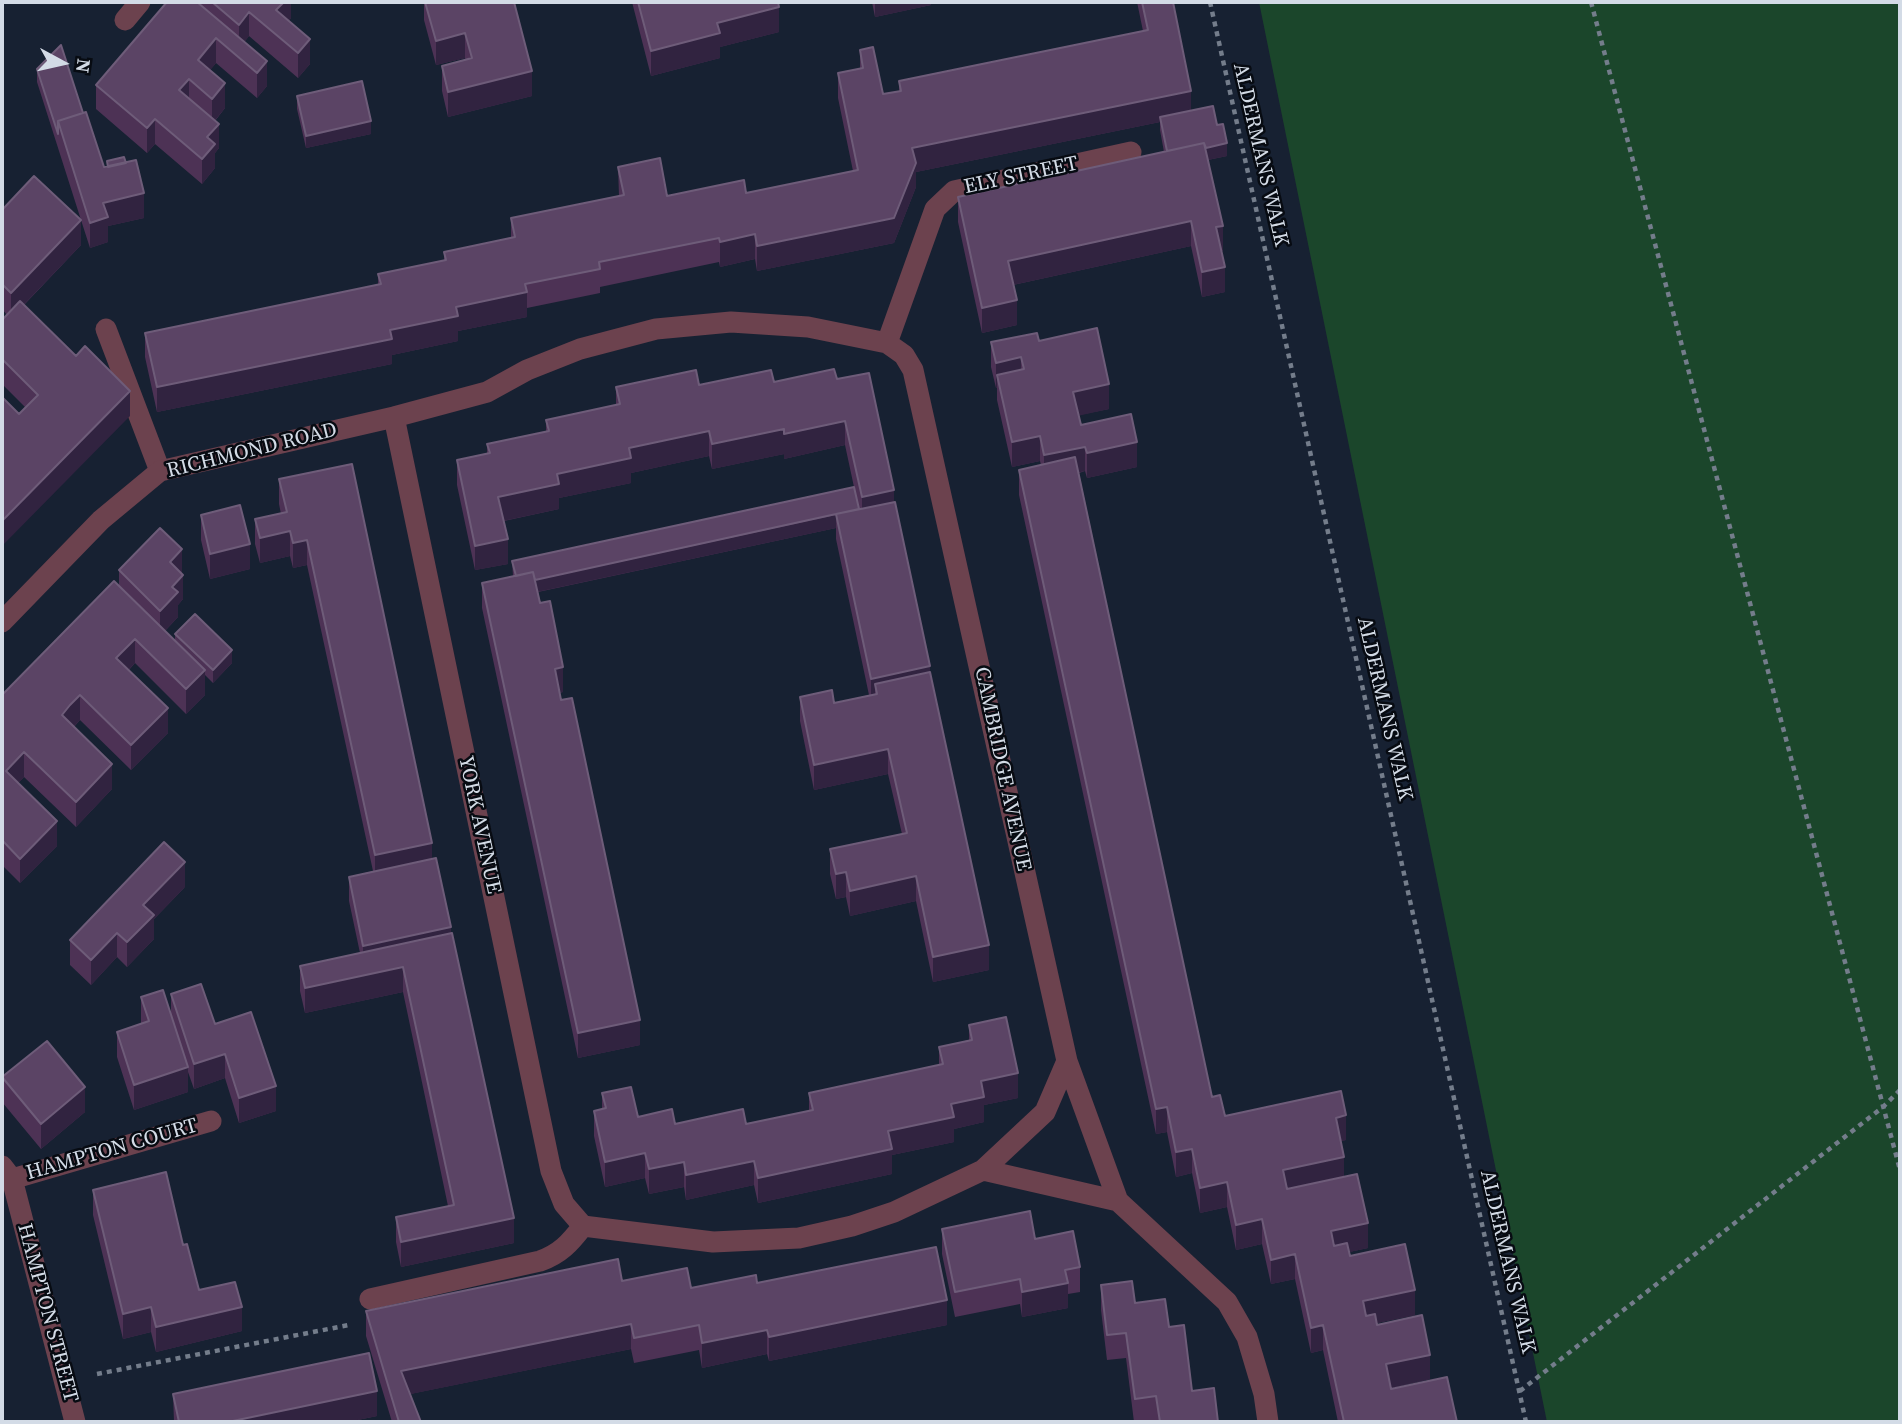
<!DOCTYPE html>
<html>
<head>
<meta charset="utf-8">
<style>
	body { margin:0 }
	#map { position:relative; width:1902px; height:1424px; overflow:hidden; background:#172132; font-family:"Source Serif 4",serif }
	canvas { display:block }
	.frame { position:absolute; inset:0; border:4px solid #d3dbe6; pointer-events:none }
	.north { position:absolute; left:28px; top:28px; width:70px; height:70px; -webkit-text-stroke:5px #070b12; paint-order:stroke; rotate:98deg; font-size:19px; font-weight:700; line-height:28px; text-align:center; color:#d3dbe6 }
	.north::after { content:''; display:block; margin:auto; width:24px; height:32px; background:#d3dbe6; clip-path:polygon(50% 0,100% 100%,50% 72%,0 100%) }
</style>
</head>
<body>
<div id="map">
<canvas width="1902" height="1424"></canvas>
<div class="frame"></div>
<div class="north">N</div>
</div>
<script>
const context = document.querySelector('canvas').getContext('2d');
context.lineJoin = 'round';
function paint(path, color) { context.fillStyle = color; context.fill(path, 'evenodd'); }
function trace(path, color, width, dash) { context.strokeStyle = color; context.lineWidth = width; context.lineCap = dash ? 'butt' : 'round'; context.setLineDash(dash || []); context.stroke(path); }
function write(font, color, halo, rows, align = 'center') {
  context.font = font + ' "Source Serif 4",serif'; context.lineWidth = 5; context.setLineDash([]); context.textBaseline = 'middle'; context.strokeStyle = halo; context.fillStyle = color; for (const [text, x, y, turn = 0] of rows) {
    context.save(); context.translate(x, y); context.rotate((+turn || 0) * Math.PI / 180); context.textAlign = isNaN(turn) ? turn : align; if (halo) context.strokeText(text, 0, 0); context.fillText(text, 0, 0); context.restore();
  }
}
paint(new Path2D(`
	M1259 2H1900V1422H1547Z`), '#1b462b');
trace(new Path2D(`
	M1210 2 1526 1422
	M1591 2 1900 1170
	M97 1374 349 1325
	M1520 1391 1883 1107 1900 1090`), '#747d8b', 4.5, [5, 5]);
trace(new Path2D(`
	M106 329 160 471`), '#6c424e', 21);
trace(new Path2D(`
	M125 20 140 2
	M887 343 935 209 954 191 1131 152
	M394 417 551 1171 564 1204 583 1226
	M2 622 101 520 160 471 394 417 487 392 527 370 580 349 656 329 731 322 808 327 887 343 904 355 913 370 1067 1061 1118 1201
	M2 1166 12 1179 75 1422
	M983 1170 1118 1201 1227 1302 1247 1337 1264 1394 1268 1422
	M12 1179 211 1121
	M583 1226 713 1242 799 1238 852 1226 894 1212 983 1170 1045 1112 1067 1061
	M370 1299 540 1261C560 1254 570 1243 583 1226`), '#6c424e', 21);
paint(new Path2D(`
	M167 2H291V18L288 21 310 64 298 78 249 36 244 42 267 86 257 98 216 63 210 70 225 108 215 121 219 148 215 153V168L202 184 155 144 147 153 96 109V85Z
	M424 2H514L532 96 448 117 442 91V66L466 60 465 58 436 65 424 20Z
	M632 2H778L779 32 720 47V58L651 76Z
	M872 2H931V5L875 17Z
	M1137 2H1173L1191 110 1217 125 1227 156 1208 160 1223 251H1221L1225 292 1202 297 1191 246 1013 285 1017 325 982 333 958 222V197L1164 152 1160 130V122L916 172V187L894 243 757 271 755 259 720 267 719 262 600 287V293L527 308V317L458 331V341L392 355V364L157 412 145 357V333L378 285V274L444 260V252L511 238V218L619 196 618 167 667 196 746 193 853 171 838 98V73L860 69V50L883 94 899 91V81L1143 31Z
	M37 69 83 113 104 167H107V161L144 218 108 226V242L90 248 81 220V245L24 305 130 416 19 414 25 407 2 384V320L7 315 2 309V210L81 220 37 82Z
	M297 96 371 134 306 148 297 109Z
	M1039 341 1109 409 1079 415 1081 425 1137 467 1087 478 1085 471 1079 473 1212 1097 1225 1116 1346 1140 1341 1141 1344 1176 1368 1248 1349 1252 1350 1256 1415 1315 1377 1323V1325L1430 1379 1391 1388V1389L1457 1422H1338L1323 1350 1311 1353 1295 1279 1271 1284 1262 1244 1236 1250 1227 1207 1200 1213 1192 1173 1176 1177 1167 1132 1156 1134 1019 495V470L1041 465 1040 461 1012 467 997 400V387L996 388 991 367V342Z
	M837 379 894 502 930 673 989 970 933 982 916 901 850 916 846 897 836 899 830 874V849L902 834 888 774 814 790 800 721V697L834 703 869 695 836 539V528L538 592 563 692 559 693 640 1045 578 1058 482 608V583L513 576 512 561 854 487 845 445 784 459V454L712 469 709 456 631 473V483L559 498V509L504 521 508 564 475 570 457 485V460L487 454V444L546 432V420L616 405V387L699 385Z
	M352 464 432 859 451 934 514 1243 401 1267 396 1242V1217L448 1206 403 992 305 1013 300 991V966L360 953 349 901V877L373 871 307 565 293 568 290 556 260 563 255 544V519L281 514 279 504V479Z
	M201 515 250 569 210 579 201 540Z
	M119 570 182 574 183 599 178 605V617L165 631 175 641V634L232 663 213 683 205 675V695L186 714 135 663 129 670 168 733 131 770 80 720 74 727 112 789 76 827 24 777 18 783 57 846 20 883 2 865V695L119 586Z
	M185 887 154 919V939L127 967 117 957 91 985 70 965V940Z
	M171 994 215 1024 276 1111 239 1123 225 1078 194 1089 188 1072V1092L134 1110 117 1057V1032L141 1024V997L171 1014Z
	M969 1025 1018 1098 984 1105V1122L954 1129V1142L892 1155V1174L758 1203 754 1185 686 1200 684 1187 649 1194 645 1178 605 1187 594 1136V1111L602 1109V1093L638 1117 675 1124H746L809 1111V1093L939 1065V1047L969 1040Z
	M2 1077 85 1112 41 1149 2 1102Z
	M93 1190 183 1245 199 1290 242 1331 156 1352 151 1332 123 1339 93 1215Z
	M942 1229 1035 1239 1080 1267V1292L1068 1294V1308L1022 1317 1020 1304 955 1317 942 1254Z
	M622 1281 691 1288 757 1283 947 1325 769 1361 767 1354 702 1368 699 1350 634 1363 631 1349 410 1394 421 1422H392L366 1336V1311Z
	M1101 1285 1135 1303 1169 1327 1192 1391 1218 1422H1156V1421L1134 1422 1126 1358 1107 1360 1101 1310Z
	M173 1394 377 1416 348 1422H174Z`), '#4d3255');
paint(new Path2D(`
	M284 2H291V18L276 35V10Z
	M875 2H931V5L875 17Z
	M779 7V32L720 47V58L651 76V51L717 23Z
	M249 12V36L239 50V25Z
	M465 33V58L436 65V41Z
	M216 38V63L198 85V60Z
	M310 39V64L298 78V53Z
	M267 61V86L257 98V73Z
	M532 71V96L448 117V92Z
	M189 79V104L179 90Z
	M225 83V108L212 124V99Z
	M1191 91V116L1160 117V122L916 172V187L894 243 757 271V246L912 148Z
	M155 119V144L147 153V128Z
	M371 121V134L306 148V136Z
	M219 124V148L215 153V168L202 184V159L207 137Z
	M1227 143V156L1168 168V156Z
	M144 193V218L108 226V242L90 248V223L103 203Z
	M81 220V245L11 318V293Z
	M1191 221V246L1008 286V261Z
	M1223 226V251L1216 252V227Z
	M755 234V259L720 267V242Z
	M1225 267V292L1202 297V272Z
	M527 292V317L458 331V341L392 355V364L157 412V387L390 330 456 307Z
	M1017 300V325L982 333V308Z
	M1021 357V382L997 375V387L996 388V363Z
	M1109 384V409L1073 417V392Z
	M130 391V416L2 546V521Z
	M845 421V445L784 459V434Z
	M784 429V454L712 469V444Z
	M709 431V456L631 473V483L559 498V509L498 522V497L557 474 629 448Z
	M1040 436V461L1012 467V442Z
	M1137 442V467L1087 478V453Z
	M1085 447V471L1044 480V455Z
	M894 490V515L862 522V497Z
	M836 515V528L518 596V584Z
	M290 531V556L260 563V538Z
	M508 539V564L475 570V546Z
	M307 540V565L293 568V543Z
	M250 544V569L210 579V554Z
	M182 549V574L170 562Z
	M183 575V599L178 605V617L160 636V611L172 587Z
	M135 639V663L116 683V658Z
	M232 650V663L213 683V670Z
	M930 666V691L877 694 875 684V703L871 704V679Z
	M563 667V692L555 694V669Z
	M205 670V695L186 714V689Z
	M80 695V720L62 739V715Z
	M168 708V733L131 770V745Z
	M888 749V774L814 790V765Z
	M24 752V777L6 796V771Z
	M112 764V789L76 827V802Z
	M57 821V846L20 883V859Z
	M432 843V868L375 880V855Z
	M185 862V887L154 919V939L127 967V942L143 905Z
	M846 872V897L836 899V874Z
	M916 876V901L850 916V891Z
	M451 927V952L363 971V946Z
	M117 933V957L91 985V960Z
	M989 945V970L933 982V957Z
	M403 967V992L305 1013V988Z
	M640 1020V1045L578 1058V1033Z
	M225 1054V1078L194 1089V1064Z
	M188 1067V1092L134 1110V1085Z
	M1018 1073V1098L984 1105V1122L954 1129V1142L892 1155V1174L758 1203V1178L888 1131 951 1104 981 1081Z
	M276 1086V1111L239 1123V1098Z
	M85 1087V1112L41 1149V1124Z
	M1167 1107V1132L1156 1134V1109Z
	M1346 1115V1140L1336 1142V1118Z
	M1192 1149V1173L1176 1177V1152Z
	M645 1153V1178L605 1187V1162Z
	M1344 1157V1182L1283 1195V1170Z
	M754 1161V1185L686 1200V1175Z
	M684 1162V1187L649 1194V1169Z
	M1227 1182V1207L1200 1213V1188Z
	M514 1218V1243L401 1267V1242Z
	M1262 1219V1244L1236 1250V1225Z
	M1368 1223V1248L1331 1256V1231Z
	M1295 1254V1279L1271 1284V1260Z
	M1068 1283V1308L1022 1317V1292Z
	M1415 1290V1315L1363 1326V1301Z
	M947 1300V1325L769 1361V1337Z
	M151 1307V1332L123 1339V1314Z
	M242 1307V1331L156 1352V1327Z
	M631 1324V1349L401 1396V1371Z
	M1323 1325V1350L1311 1353V1328Z
	M767 1330V1354L702 1368V1343Z
	M1430 1355V1379L1386 1389V1364Z
	M377 1391V1416L348 1422H228Z`), '#312340');
const building = new Path2D(`
	M167 2H197L267 61 257 73 216 38 198 60 225 83 212 99 189 79 179 90 219 124 207 137 215 144 202 159 155 119 147 128 96 85Z
	M212 2H284L276 10 310 39 298 53 249 12 239 25Z
	M425 2H514L532 71 448 92 442 66 472 58 465 33 436 41Z
	M638 2H778L779 7 717 23 720 33 651 51Z
	M1142 2H1173L1191 91 912 148 916 163 894 218 757 246 755 234 720 242 719 238 599 262 600 269 525 284 527 292 456 307 458 316 390 330 392 339 157 387 145 333 381 284 378 274 446 260 444 252 515 237 511 218 624 195 618 167 660 158 667 196 744 180 746 193 858 170 838 73 863 68 860 50 873 47 883 94 901 91 899 81 1148 30Z
	M61 45 83 113 58 121V134L37 69Z
	M362 81 371 121 306 136 297 96Z
	M1213 106 1217 125 1223 124 1227 143 1206 148 1204 143 1167 151 1160 117Z
	M86 112 104 167 136 160 144 193 103 203 108 217 90 223 58 121Z
	M1204 143 1223 226 1216 227 1225 267 1202 272 1191 221 1008 261 1017 300 982 308 958 197Z
	M124 157 126 163 108 167 107 161Z
	M34 176 81 220 11 293 2 284V210Z
	M20 301 76 356 85 346 130 391 2 521V397L19 414 38 395 2 359V320Z
	M1097 328 1109 384 1073 392 1081 425 1131 414 1137 442 1087 453 1085 447 1044 455 1040 436 1012 442 997 375 1024 369 1021 357 996 363 991 342 1037 333 1039 341Z
	M834 369 837 379 869 373 894 490 862 497 845 421 784 434V429L712 444 709 431 629 448 631 458 557 474 559 484 498 497 508 539 475 546 457 460 490 453 487 444 549 431 546 420 620 404 616 387 696 370 699 385 771 370 774 382Z
	M1075 457 1212 1097 1220 1095 1225 1116 1341 1091 1346 1115 1336 1118 1344 1157 1283 1170 1287 1189 1357 1174 1368 1223 1331 1231 1334 1246 1347 1243 1350 1256 1405 1244 1415 1290 1363 1301 1366 1316 1375 1314 1377 1325 1422 1315 1430 1355 1386 1364 1391 1389 1447 1377 1457 1422H1344L1323 1325 1311 1328 1295 1254 1271 1260 1262 1219 1236 1225 1227 1182 1200 1188 1192 1149 1176 1152 1167 1107 1156 1109 1019 470Z
	M352 464 432 843 375 855 307 540 293 543 290 531 260 538 255 519 287 512 279 479Z
	M854 487 859 509 535 580 533 572 516 576 512 561Z
	M895 502 930 666 871 679 836 514Z
	M240 505 250 544 210 554 201 515Z
	M160 528 182 549 170 562 183 575 172 587 178 592 160 611 119 570Z
	M533 572 540 603 550 601 563 667 555 669 561 700 572 698 640 1020 578 1033 482 583Z
	M114 581 205 670 186 689 135 639 116 658 168 708 131 745 80 695 70 705 62 715 112 764 76 802 24 752 6 771 57 821 20 859 2 840V695Z
	M195 614 232 650 213 670 175 634Z
	M930 672 989 945 933 957 916 876 850 891 846 872 836 874 830 849 907 833 888 749 814 765 800 697 832 690 834 703 877 694 875 684Z
	M164 842 185 862 143 905 154 915 127 942 117 933 91 960 70 940Z
	M436 858 451 927 363 946 349 877Z
	M452 933 514 1218 401 1242 396 1217 454 1205 403 967 305 988 300 966Z
	M201 984 215 1024 251 1012 276 1086 239 1098 225 1054 194 1064 171 994Z
	M163 990 188 1067 134 1085 117 1032 149 1021 141 997Z
	M1006 1017 1018 1073 981 1081 984 1097 951 1104 954 1117 888 1131 892 1149 758 1178 754 1161 686 1175 684 1162 649 1169 645 1153 605 1162 594 1111 606 1108 602 1093 631 1087 638 1117 672 1109 675 1124 743 1109 746 1124 813 1110 809 1093 943 1064 939 1047 972 1040 969 1025Z
	M47 1041 85 1087 41 1124 2 1077Z
	M166 1172 183 1245 187 1244 199 1290 235 1282 242 1307 156 1327 151 1307 123 1314 93 1190Z
	M1030 1211 1035 1239 1073 1231 1080 1267 1065 1270 1068 1283 1022 1292 1020 1279 955 1292 942 1229Z
	M936 1247 947 1300 769 1337 767 1330 702 1343 699 1325 634 1338 631 1324 401 1371 421 1422H399L366 1311 618 1259 622 1281 687 1268 691 1288 756 1275 757 1283Z
	M1132 1281 1135 1303 1165 1299 1169 1327 1184 1325 1192 1391 1214 1388 1218 1422H1160L1156 1396 1135 1399 1126 1333 1107 1335 1101 1285Z
	M369 1353 377 1391 228 1422H179L173 1394Z`);
paint(building, '#5b4465');
trace(building, '#6e5c79', 2);
write('21px', '#d3dbe6', '#070b12', [
	["ALDERMANS WALK",1260,155,77],
	["ELY STREET",1021,176,-12],
	["RICHMOND ROAD",252,451,-14],
	["ALDERMANS WALK",1384,709,77],
	["CAMBRIDGE AVENUE",1002,769,78],
	["YORK AVENUE",479,825,78],
	["HAMPTON COURT",112,1150,-16],
	["ALDERMANS WALK",1507,1262,77],
	["HAMPTON STREET",47,1313,75]
]);
</script>
</body>
</html>
